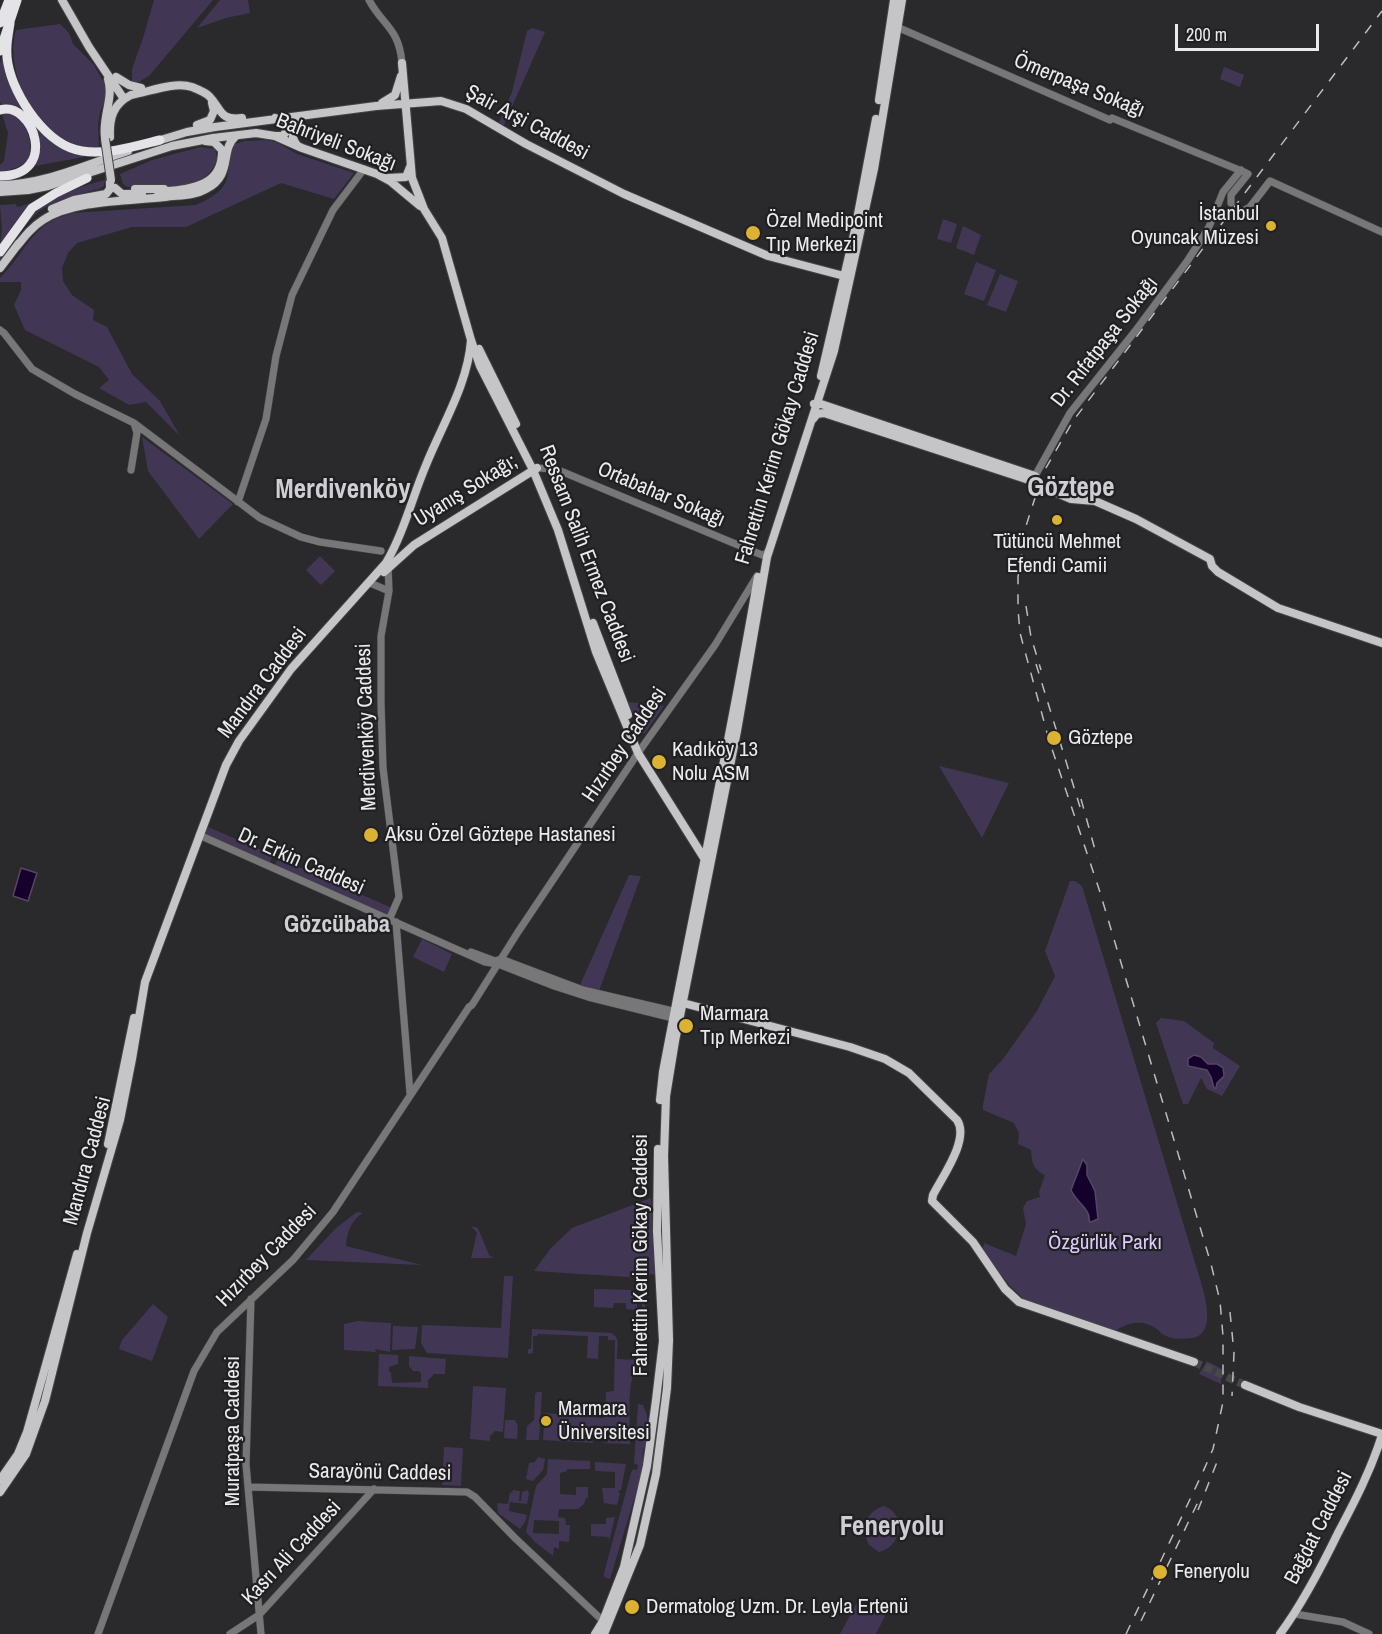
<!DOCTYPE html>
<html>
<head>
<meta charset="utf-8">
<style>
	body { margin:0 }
	#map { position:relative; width:1382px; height:1634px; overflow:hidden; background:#2a292c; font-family:"Archivo Narrow",sans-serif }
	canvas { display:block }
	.scale { position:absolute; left:1175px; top:24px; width:144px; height:27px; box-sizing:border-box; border:3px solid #ebebed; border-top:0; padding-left:8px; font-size:18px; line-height:21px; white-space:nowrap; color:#ebebed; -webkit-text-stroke:4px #201f22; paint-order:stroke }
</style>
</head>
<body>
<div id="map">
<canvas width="1382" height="1634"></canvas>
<div class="scale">200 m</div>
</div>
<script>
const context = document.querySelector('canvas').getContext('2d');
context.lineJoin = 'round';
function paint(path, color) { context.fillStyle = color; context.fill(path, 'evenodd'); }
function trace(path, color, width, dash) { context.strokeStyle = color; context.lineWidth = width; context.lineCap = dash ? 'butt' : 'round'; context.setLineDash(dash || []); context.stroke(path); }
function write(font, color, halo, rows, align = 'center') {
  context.font = font + ' "Archivo Narrow",sans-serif'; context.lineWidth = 4.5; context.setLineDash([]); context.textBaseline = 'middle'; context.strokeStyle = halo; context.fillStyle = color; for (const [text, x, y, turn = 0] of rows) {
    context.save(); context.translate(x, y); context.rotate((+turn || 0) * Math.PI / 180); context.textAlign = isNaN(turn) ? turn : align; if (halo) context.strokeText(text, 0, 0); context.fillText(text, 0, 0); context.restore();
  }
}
paint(new Path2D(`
	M154 0H213L149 76 137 83 132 81V69L143 38Z
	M220 0H248L250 13 226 18 197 28Z
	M60 24 69 33 73 44 94 65 104 83 106 91 105 100 100 112 98 125 99 148C91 148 84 148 76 146 34 134 4 70 16 30Z
	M532 28 545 32 503 127 498 125 512 92 527 31Z
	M2 57 7 74 37 124 89 156 35 166 29 170 37 161 38 151 41 150C37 126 29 106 2 105L0 102V63Z
	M1224 67 1244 75 1240 87 1220 79Z
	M10 111 19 116 29 131 27 132C37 160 25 167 0 172V165L4 161 8 133 2 114Z
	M266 140 276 142 297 154 354 173 334 199 281 183 186 227H132L77 243 68 253 62 268 63 281 72 295 94 310 93 320 107 327 132 374 160 401 180 436 146 402 129 405 99 388 109 380 99 367 25 330 14 305 21 290V282H0V278C28 250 30 224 73 213L196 205C235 187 225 180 232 145L245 141Z
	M200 147 215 149 217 158C206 196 158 186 127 187L123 184 120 174 152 160Z
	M105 180 104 186 99 189C74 195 47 200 29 221 17 234 10 250 0 263V258C10 246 17 232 28 220 48 197 78 187 105 180Z
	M37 202 24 213 0 245 2 230 0 205 16 204 17 207Z
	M943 219 957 224 951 243 937 239Z
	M963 226 981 235 974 255 956 248Z
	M976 262 996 270 984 301 964 294Z
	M1000 274 1018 281 1006 312 987 305Z
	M142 437 233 504 199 539 148 471Z
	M320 556 335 571 321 585 306 570Z
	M628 702 664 706 645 733 640 734Z
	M939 766 1009 783 982 838Z
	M208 827 273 855 269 864 204 835Z
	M278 858 392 908 389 917 274 867Z
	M629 875 641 876 599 991 580 985Z
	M1070 881H1075L1082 886 1193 1256C1198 1275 1223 1334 1192 1338 1183 1339 1172 1340 1164 1335 1161 1334 1160 1331 1157 1329 1142 1319 1129 1322 1115 1331L1026 1301 1010 1286 989 1259 983 1248 984 1243 1016 1256 1026 1224 1023 1208 1027 1201 1040 1197 1039 1192 1045 1175C1033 1169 1032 1164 1031 1150L1018 1144 1019 1133 1014 1123 983 1110V1105L989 1074 1003 1059 1037 1011 1055 976 1045 951Z
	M422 939 452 954 444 972 413 957Z
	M1161 1018 1184 1021 1214 1043 1213 1048 1240 1066 1222 1096 1207 1089 1201 1078 1188 1104H1183L1156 1023Z
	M651 1198 655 1274 628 1277 534 1271 551 1248 572 1228Z
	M357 1212 363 1213C351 1221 347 1231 346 1246L422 1265 306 1260 336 1228Z
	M471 1226 478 1228 489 1255 493 1258H471L477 1233Z
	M504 1276H513L508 1358 427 1353 421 1343 422 1325 501 1328Z
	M594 1289 633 1290 637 1299V1310L626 1309V1303H614L613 1308 594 1307Z
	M642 1300C660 1328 636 1356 631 1384 628 1403 630 1425 630 1444L600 1443 608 1442 605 1434 596 1425 593 1426 590 1441H593V1443L543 1440 545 1413 603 1418 605 1415 606 1392 614 1391 615 1340H608V1336H599L598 1359 587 1358 588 1336 538 1334 537 1336H533V1353L528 1354V1349H531L532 1329 611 1333C622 1338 616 1349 617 1359L637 1360 638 1341 642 1338Z
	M153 1304 168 1317 152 1361 119 1349 122 1340Z
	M358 1321 391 1323 390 1352 375 1349 376 1352 344 1350V1324Z
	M393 1326 418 1327 415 1349 392 1350Z
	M379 1354 398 1355V1364L389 1367V1372H391L392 1383 421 1382V1373L418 1371H413L409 1366V1356L446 1359 445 1374H434L428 1380V1388L378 1386Z
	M1207 1361 1222 1369 1221 1384 1199 1374Z
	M473 1386 506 1388 503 1432 495 1431 490 1436V1441L470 1439Z
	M537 1392H542L539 1440H526L527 1426 534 1420 535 1394Z
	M638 1404 643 1405 647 1415 648 1441C641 1448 642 1458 644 1466L610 1579 604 1577V1573L631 1473 633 1469 637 1470 638 1465 634 1464Z
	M505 1420H515L518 1426 517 1439 504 1438Z
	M444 1447 463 1448 461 1486 442 1485Z
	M538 1457 545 1459 543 1470 533 1481 526 1479 529 1463 535 1462Z
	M548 1459 590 1461V1469H567V1471L560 1473V1494L576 1495V1487H588V1498H586L584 1504 578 1509H559L558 1517 565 1518 566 1525H570L569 1542 559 1541V1549L554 1547 553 1556 535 1542 526 1532 536 1486 547 1474ZM534 1520 559 1521V1534L533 1533Z
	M595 1462 626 1464 621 1490 618 1491 620 1494 617 1505 604 1503 602 1488H615V1472L595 1471Z
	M513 1490 520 1491 519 1501H521L522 1492 527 1490 529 1493 527 1504 510 1502 509 1511 527 1515 525 1522 520 1529 498 1513 497 1503 508 1504 510 1492 512 1493Z
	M884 1506C908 1515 901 1547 879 1552L869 1545C861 1528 866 1511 884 1506Z
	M615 1517 609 1542V1537L591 1536V1524H606V1518Z
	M860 1597 888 1610 876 1634H840Z`), '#413755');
const water = new Path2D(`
	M21 868 37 873 28 901 13 896Z
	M1194 1055 1201 1057 1208 1064H1217L1223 1068 1224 1076 1217 1083 1216 1088H1214L1211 1077 1207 1070 1188 1066V1059Z
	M1083 1159 1087 1165V1175L1095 1191 1098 1219 1091 1222 1089 1221C1091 1209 1076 1202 1071 1190Z`);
paint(water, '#15002c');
trace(water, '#554666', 1.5);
trace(new Path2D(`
	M1194 1362 1245 1385`), '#474649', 8, [8, 4]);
const minor = new Path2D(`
	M369 0C383 26 399 28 402 63
	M897 27 1110 120 1112 118 1244 172 1248 174 1231 195V203
	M1243 211 1250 207 1270 181 1382 232
	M0 330 4 333 32 369 75 394 134 423 260 518 301 537 320 542 381 551
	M537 468 554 469 563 472 762 555 766 554 769 549
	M131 470 137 433 134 423
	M1035 476 1070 413 1136 330 1188 260 1209 227 1223 192 1241 170
	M238 502 266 419 276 356 292 295 333 210 364 169
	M388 566 389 591 381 636V703L383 768 399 897 389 920
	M370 583 389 591
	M199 835 485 962 498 964 554 986 588 997 673 1018
	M396 922 410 1093
	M471 952 495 961 501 959 583 990 677 1012
	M251 1299 246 1464 261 1634
	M248 1487 467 1492 475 1497 515 1538 603 1621
	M1295 1614 1343 1622 1369 1634
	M98 1634 194 1371 217 1332 293 1260 333 1212 469 1007 472 1005 518 932 638 753 715 645 757 576
	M230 1634 259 1615 374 1489`);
const major = new Path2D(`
	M62 0 89 47 124 99
	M402 63 412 178 424 209 442 238 471 340 480 366 533 470 558 530 596 652 638 753 704 858
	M116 77 129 85 141 88
	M879 100 894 0
	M382 103 395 95 401 76
	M275 118 284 124 287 130 283 136H277
	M197 125 210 120 214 111 212 103
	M105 137C102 117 114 98 108 79
	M110 137C109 118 113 104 131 95 149 92 174 81 192 87 197 89 206 93 209 96 222 109 219 121 242 118
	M154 142 187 132 215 127 376 106 441 101 466 109 526 144 624 194 768 256 844 276 847 279
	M297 145C291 139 292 131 294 123L303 116
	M388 178 406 177 410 167
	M0 185C46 184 85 165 128 151
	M115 188 122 194H142
	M135 189H164
	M0 192 28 190 48 186 172 146 213 138 256 133 275 136 302 148 377 174 390 181 420 206
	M158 192C187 189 223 189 222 150L214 142 205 141
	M52 209 74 200 106 194 110 189V180
	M17 246C25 236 32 227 43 220 73 200 129 201 165 197 178 195 194 196 206 189 234 175 219 150 236 136
	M0 268 19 243
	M479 349 516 424
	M821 376 855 230 876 119
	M813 419 817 414 824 413 1032 481 1035 476 818 403 814 404
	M1052 491 1071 499 1095 501 1136 519 1210 559 1212 566 1218 572 1278 608 1382 643
	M384 572 414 545 537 468
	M593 623 628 715
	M681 1005 683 1003 850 1047 885 1059 909 1073 957 1120C970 1139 942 1177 933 1195L932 1201 973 1242 1005 1289 1019 1302 1194 1362
	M660 1100 663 1072C694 907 730 742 758 577
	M108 1144 134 1018
	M1245 1385 1299 1407 1382 1434
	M0 1480 18 1454 27 1432 77 1254
	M0 1492 26 1454 45 1401 87 1233 120 1120 132 1059 145 982 226 765 239 741 291 669 386 563C404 532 412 498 426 465 442 425 468 384 471 340
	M595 1634 603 1621 624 1567 647 1466 656 1400 663 1341 657 1231 658 1149
	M604 1634 640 1545 656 1474 667 1388 669 1340 664 1156 666 1096 675 1041 737 731 767 557 834 351 874 169 902 0
	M1280 1634C1303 1603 1321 1568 1338 1533 1355 1501 1371 1470 1382 1435`);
const highway = new Path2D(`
	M0 23 9 0
	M10 23C8 36 5 50 8 64 14 97 47 146 82 151 108 155 135 146 160 140
	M0 51 17 0
	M0 110C33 100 60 176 0 176
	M0 252 32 208 56 193 87 178`);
trace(minor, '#454447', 8);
trace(major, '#454447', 10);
trace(highway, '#454447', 10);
trace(minor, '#777778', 7);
trace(major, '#c5c4c7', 8);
trace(highway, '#e4e3e7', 9);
trace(new Path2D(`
	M1026 606 1031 637 1041 670
	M1036 664 1080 807
	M1081 799 1097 857
	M1230 1312 1234 1353 1232 1396
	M1198 1510 1219 1457
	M1141 1621 1198 1502
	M1126 1634 1202 1474 1213 1449 1223 1402V1336L1220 1301 1211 1264 1099 889 1049 740 1020 633 1018 609V577L1026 526 1043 473 1073 421 1382 11`), '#bcbcbe', 1.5, [10, 10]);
const majorBridge = new Path2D(`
	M105 139 111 180
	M1032 481 1052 491`);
trace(majorBridge, '#454447', 10, []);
trace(majorBridge, '#c5c4c7', 8);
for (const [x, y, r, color] of [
	[1271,226,6,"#dcb233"],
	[753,233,8,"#dcb233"],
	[1057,520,6,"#dcb233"],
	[1054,738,8,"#dcb233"],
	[659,762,8,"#dcb233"],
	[371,835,8,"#dcb233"],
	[686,1026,8,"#dcb233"],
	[546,1421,6,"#dcb233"],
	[1160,1572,8,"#dcb233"],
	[632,1607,8,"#dcb233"]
]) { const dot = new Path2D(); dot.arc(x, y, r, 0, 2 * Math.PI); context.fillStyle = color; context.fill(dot); trace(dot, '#201f22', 2); }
write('21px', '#ebebed', '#201f22', [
	["Ömerpaşa Sokağı",1079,86,22],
	["Şair Arşi Caddesi",527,123,28],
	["Bahriyeli Sokağı",336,143,21],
	["Dr. Rıfatpaşa Sokağı",1105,342,-52],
	["Fahrettin Kerim Gökay Caddesi",778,448,-73],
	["Uyanış Sokağı;",466,491,-32],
	["Ortabahar Sokağı",661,495,23],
	["Ressam Salih Ermez Caddesi",586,554,69],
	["Mandıra Caddesi",263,683,-53],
	["Merdivenköy Caddesi",367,727,-92],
	["Hızırbey Caddesi",625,745,-56],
	["Dr. Erkin Caddesi",301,862,24],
	["Mandıra Caddesi",88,1161,-75],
	["Fahrettin Kerim Gökay Caddesi",641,1255,-90],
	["Hızırbey Caddesi",267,1256,-46],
	["Muratpaşa Caddesi",233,1431,-90],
	["Sarayönü Caddesi",380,1473,1],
	["Bağdat Caddesi",1319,1528,-63],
	["Kasrı Ali Caddesi",292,1553,-47]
]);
write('21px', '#ebebed', '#201f22', [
	["İstanbul",1259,214,"right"],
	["Oyuncak Müzesi",1259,238,"right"],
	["Özel Medipoint",766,221],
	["Tıp Merkezi",766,245],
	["Tütüncü Mehmet",1057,542,"center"],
	["Efendi Camii",1057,566,"center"],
	["Göztepe",1068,738],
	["Kadıköy 13",672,750],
	["Nolu ASM",672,774],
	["Aksu Özel Göztepe Hastanesi",385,835],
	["Marmara",700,1014],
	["Tıp Merkezi",700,1038],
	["Marmara",558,1409],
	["Üniversitesi",558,1433],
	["Feneryolu",1174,1572],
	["Dermatolog Uzm. Dr. Leyla Ertenü",646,1607]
], 'left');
write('21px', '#dbcbfd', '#201f22', [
	["Özgürlük Parkı",1105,1243]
]);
write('bold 24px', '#cfced2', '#201f22', [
	["Gözcübaba",337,926]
]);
write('bold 27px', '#cfced2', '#201f22', [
	["Göztepe",1071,489],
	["Merdivenköy",343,491],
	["Feneryolu",892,1528]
]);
</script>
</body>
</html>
